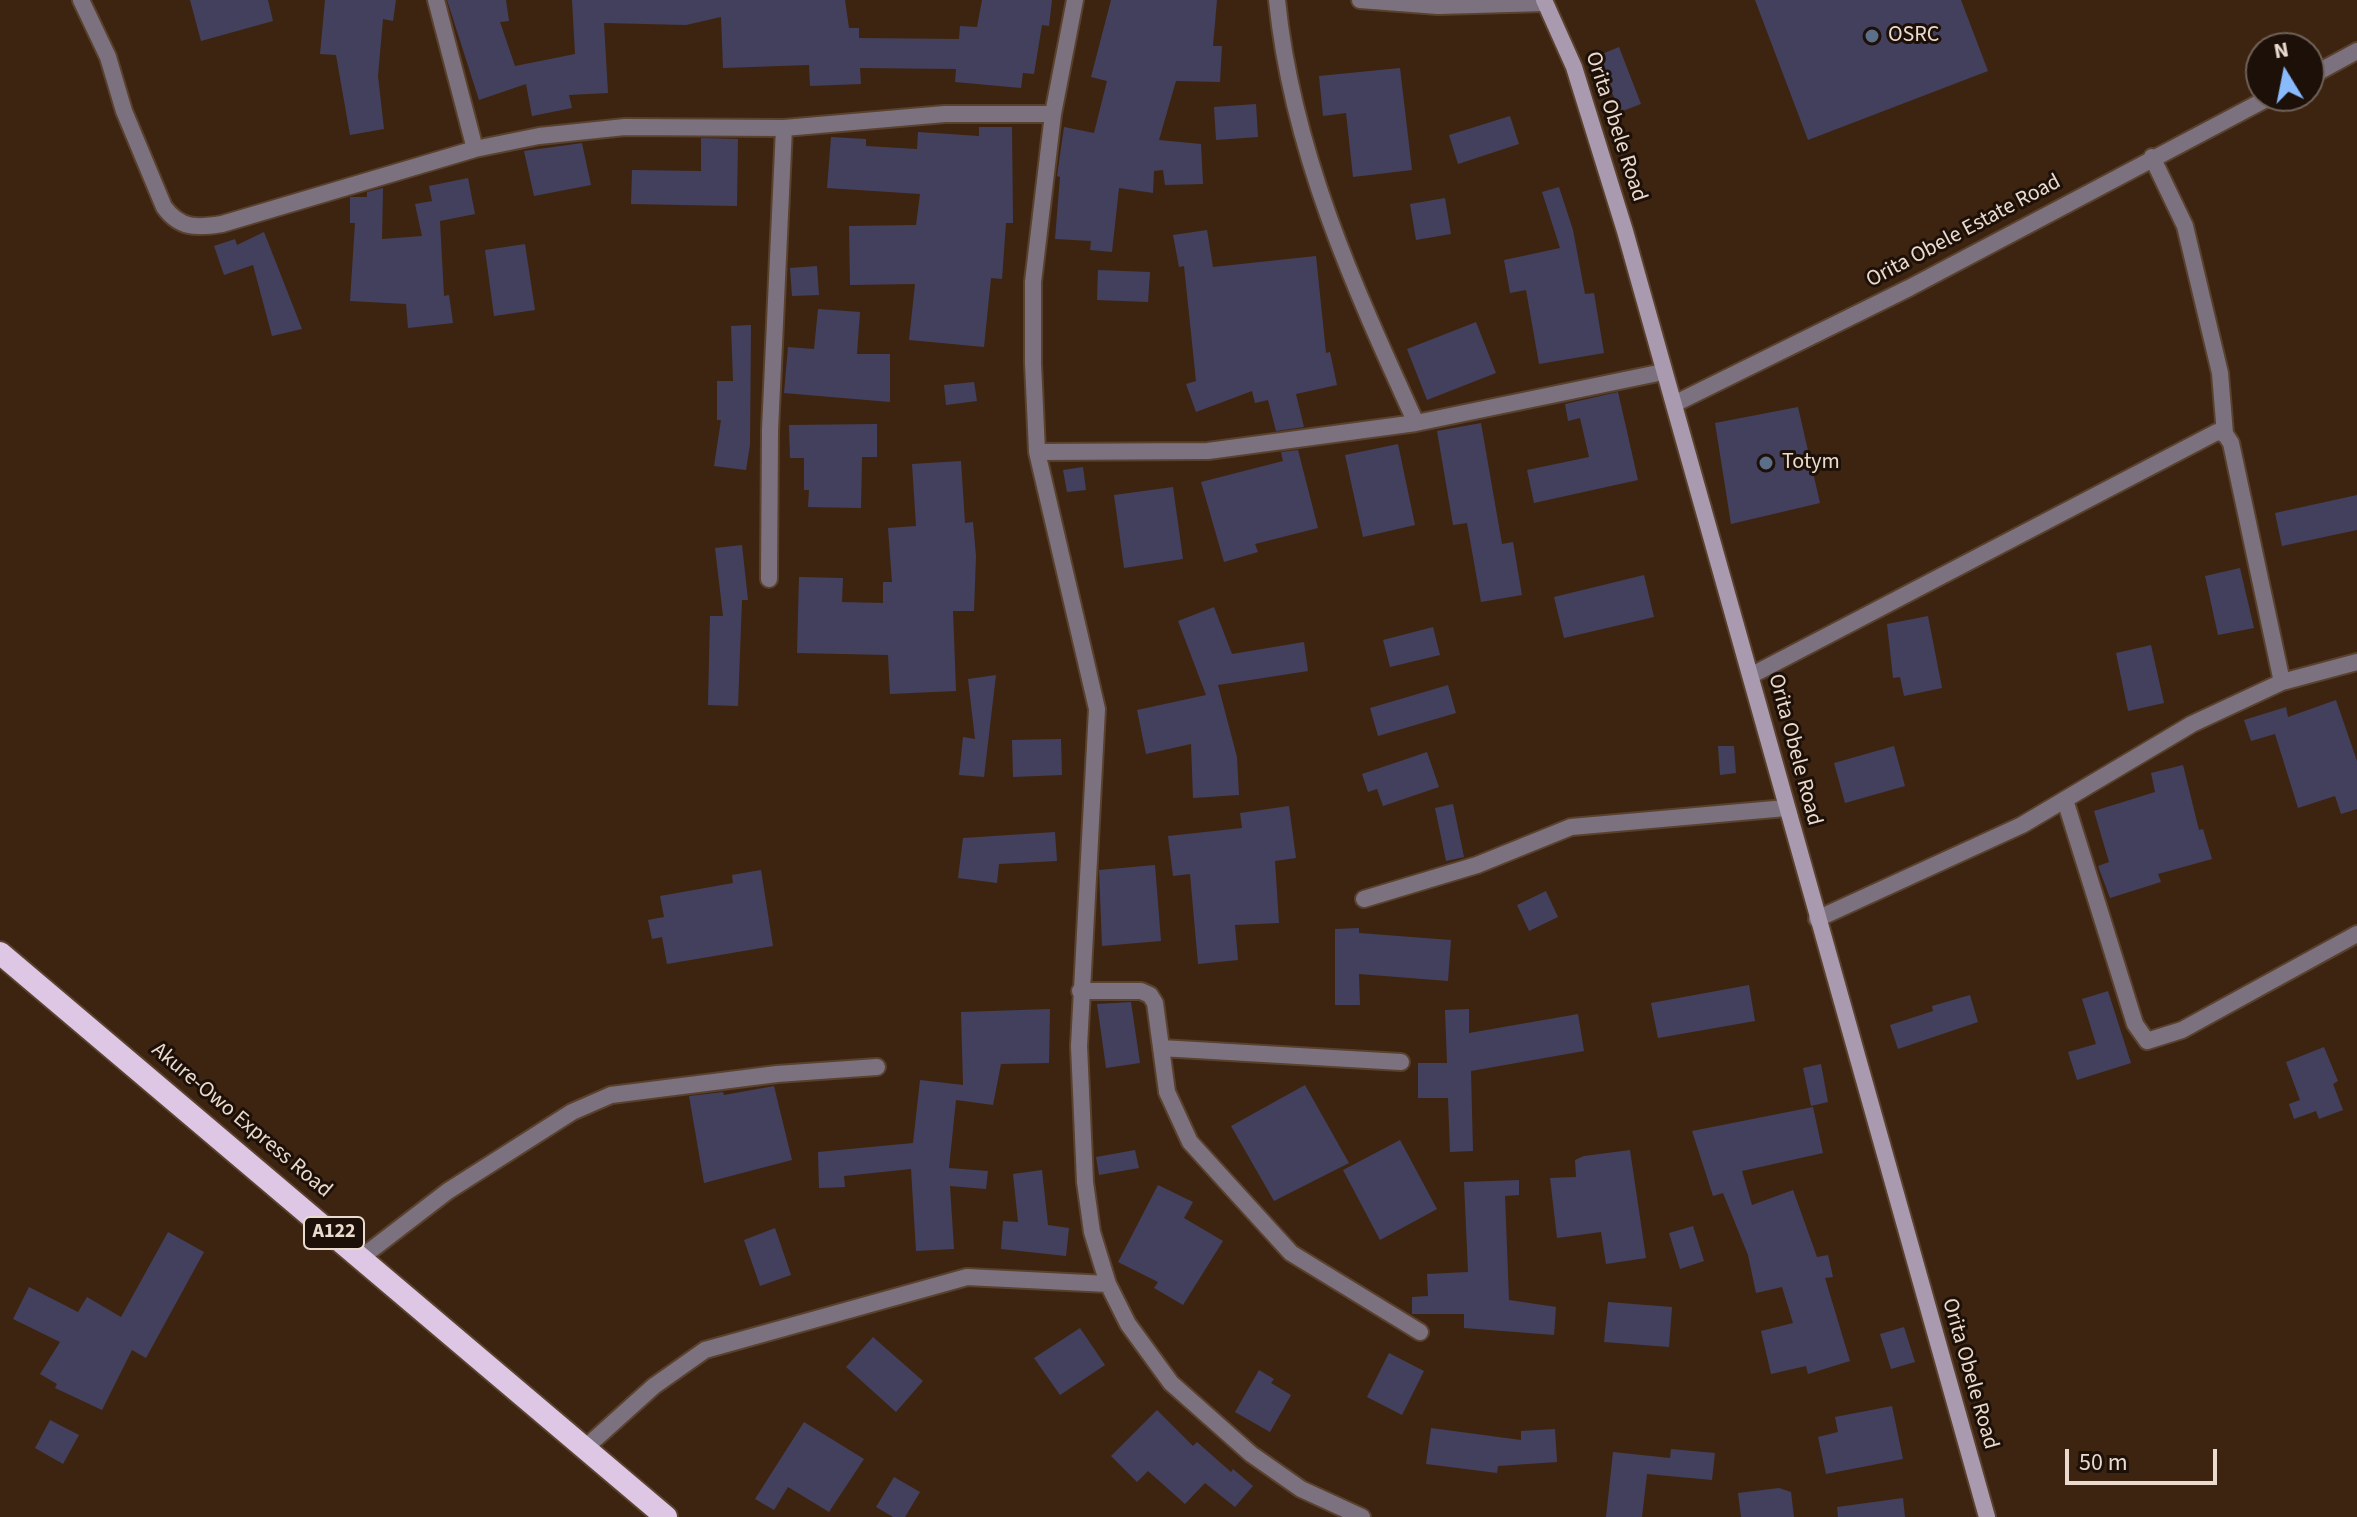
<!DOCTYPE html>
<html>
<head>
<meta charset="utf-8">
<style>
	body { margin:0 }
	#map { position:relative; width:2357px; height:1517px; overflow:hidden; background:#3d2410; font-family:"Source Sans 3",sans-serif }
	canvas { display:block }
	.north { position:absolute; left:2245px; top:32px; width:80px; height:80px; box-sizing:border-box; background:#1c1008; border:2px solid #6f6157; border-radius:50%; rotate:350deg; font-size:22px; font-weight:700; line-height:32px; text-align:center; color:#ebdace }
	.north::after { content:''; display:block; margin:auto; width:28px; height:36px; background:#88bafc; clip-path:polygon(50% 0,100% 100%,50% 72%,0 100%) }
	.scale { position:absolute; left:2065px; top:1449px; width:152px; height:36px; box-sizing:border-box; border:4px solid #ebdace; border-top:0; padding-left:10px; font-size:24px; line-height:28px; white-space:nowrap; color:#ebdace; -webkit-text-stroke:6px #1c1008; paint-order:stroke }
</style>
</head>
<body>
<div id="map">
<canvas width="2357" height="1517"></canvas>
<div class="north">N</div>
<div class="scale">50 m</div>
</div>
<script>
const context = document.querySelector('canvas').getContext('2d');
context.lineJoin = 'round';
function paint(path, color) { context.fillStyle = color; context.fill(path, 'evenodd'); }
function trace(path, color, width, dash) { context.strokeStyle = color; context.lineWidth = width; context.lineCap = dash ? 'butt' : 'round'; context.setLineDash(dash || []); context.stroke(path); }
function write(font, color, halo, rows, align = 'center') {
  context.font = font + ' "Source Sans 3",sans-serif'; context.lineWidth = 6; context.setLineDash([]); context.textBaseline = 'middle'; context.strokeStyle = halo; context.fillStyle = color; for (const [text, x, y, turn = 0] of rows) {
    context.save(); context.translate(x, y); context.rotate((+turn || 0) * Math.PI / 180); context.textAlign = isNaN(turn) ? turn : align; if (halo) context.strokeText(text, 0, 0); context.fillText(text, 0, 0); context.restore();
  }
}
paint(new Path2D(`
	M190 0H268L273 21 201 41Z
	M325 0H396L393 21 383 19 378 76 384 129 350 135 336 55 320 54Z
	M447 0H506L509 21 500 22 515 66 575 54 572 0H845L849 28H859V38L959 39 960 26 977 27 982 0H1052L1049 26 1042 25 1034 74 1023 73 1021 88 955 82 956 69 860 68 861 84 810 86 809 65 723 68 721 17 686 25 604 23 608 93 569 95 572 108 532 116 526 84 479 100Z
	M1111 0H1217L1213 46H1222L1220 82 1176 81 1159 140 1201 144 1203 184 1165 185 1163 170 1154 171 1153 193 1119 188 1112 252 1090 250 1091 241 1055 239 1060 177 1057 176 1064 127 1094 133 1107 81 1091 77Z
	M1755 0H1961L1988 71 1808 140Z
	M1619 47 1641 104 1620 112 1597 56Z
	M1400 68 1412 170 1353 177 1346 113 1323 116 1319 76Z
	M1256 104 1258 137 1216 140 1214 107Z
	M1510 116 1519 144 1458 164 1449 135Z
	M979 127H1012L1013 223H1006L1002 279 991 278 984 347 909 340 915 284 850 285 849 226 916 225 920 194 827 188 831 137 866 139V146L917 149 918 132 979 136Z
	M701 138 738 139 737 206 631 204 632 170 701 171Z
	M582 143 591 185 534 196 524 151Z
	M468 178 475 214 440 221 444 296 449 295 453 323 408 328 406 304 350 301 355 223H350V197H367V192L383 188 382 239 422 236 415 204 432 201 429 186Z
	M1559 187 1573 230 1585 294 1594 293 1604 353 1539 364 1526 290 1510 293 1504 260 1560 248 1542 192Z
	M1445 198 1451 234 1416 240 1410 204Z
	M1207 230 1213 267 1316 256 1326 353 1330 352 1337 385 1296 394 1304 427 1276 431 1268 400 1255 403 1252 391 1196 412 1186 384 1196 381 1184 266 1179 267 1173 235Z
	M264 232 302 329 272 336 253 265 224 275 214 246 235 239 237 245Z
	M525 244 535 310 494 316 485 250Z
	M817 266 819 295 792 296 790 268Z
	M1098 270 1150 272 1148 302 1097 300Z
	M818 309 860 312 857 354H890V402L784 393 788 347 814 349Z
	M1476 322 1496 373 1427 400 1407 349Z
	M751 325 750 445 746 470 714 466 721 420H717V381H733L731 326Z
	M974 382 977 401 946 405 944 385Z
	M1618 392 1638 480 1534 503 1527 470 1589 457 1580 418 1568 421 1565 404Z
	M1798 407 1820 503 1731 524 1715 423Z
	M1481 423 1502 544 1513 542 1522 595 1481 602 1467 523 1453 525 1437 431Z
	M877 424V457H862L861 508 808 507 809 490H804V458H790L789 425Z
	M1398 444 1415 525 1363 537 1345 455Z
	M1298 450 1318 528 1255 544 1258 552 1224 562 1201 482 1283 461 1281 452Z
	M961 461 965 523 973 522 976 556 974 611H953L956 691 890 694 888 655 797 653 799 577 843 578 842 602 883 603V582H892L888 528 916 526 912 464Z
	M1083 467 1086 490 1067 492 1063 470Z
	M1173 487 1183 559 1124 568 1114 495Z
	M2357 495V530L2282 546 2275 513Z
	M742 545 748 600H742L738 706 708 705 710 616H723L715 548Z
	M2240 568 2254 628 2218 635 2205 576Z
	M1644 575 1654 617 1564 638 1554 597Z
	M1214 607 1232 654 1304 642 1308 671 1218 685 1237 757 1239 795 1193 798 1191 744 1146 754 1137 710 1206 695 1178 621Z
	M1928 616 1942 688 1904 696 1900 677 1893 678 1887 624Z
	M1433 627 1440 655 1390 667 1383 640Z
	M2151 645 2164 703 2128 711 2116 653Z
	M996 675 984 777 959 775 963 737 975 739 968 679Z
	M1448 685 1456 713 1378 736 1370 708Z
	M2336 700 2357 761V809L2341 814 2335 796 2298 808 2275 734 2251 741 2244 720 2286 707 2288 717Z
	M1061 739 1062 775 1013 777 1012 740Z
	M1718 746H1734L1736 773 1720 775Z
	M1894 746 1905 786 1845 803 1834 763Z
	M1427 752 1439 787 1383 806 1377 789 1368 792 1362 774Z
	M2183 765 2199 830 2203 829 2212 859 2158 874 2161 882 2110 898 2098 866 2109 862 2094 811 2155 792 2151 773Z
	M1453 804 1464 857 1446 861 1435 808Z
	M1289 806 1296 858 1275 861 1279 923 1235 925 1238 960 1198 964 1190 874 1173 876 1168 836 1242 828 1240 813Z
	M1055 832 1057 861 999 864 997 883 958 878 963 838Z
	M1155 865 1161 941 1102 946 1099 870Z
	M761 870 773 946 667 964 662 937 652 939 648 920 664 917 660 896 733 883 732 875Z
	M1546 891 1558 917 1529 931 1517 905Z
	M1359 928V933L1451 940 1448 981 1359 974 1360 1005H1335V929Z
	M1749 985 1755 1021 1658 1038 1651 1003Z
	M2108 991 2131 1063 2077 1080 2068 1052 2096 1044 2082 999Z
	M1970 995 1978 1022 1898 1049 1890 1025 1933 1011 1932 1006Z
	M1131 1002 1140 1063 1106 1068 1097 1004Z
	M1050 1009 1049 1063 1001 1064 993 1105 956 1100 949 1168 988 1171 986 1189 950 1186 954 1249 916 1251 911 1169 844 1176 845 1187 819 1188 818 1152 913 1143 920 1080 963 1085 961 1012Z
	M1469 1009V1033L1578 1014 1584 1051 1471 1071 1473 1151 1450 1152 1448 1098H1418V1063H1447L1445 1010Z
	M2324 1047 2338 1081 2333 1084 2343 1110 2319 1119 2316 1111 2294 1119 2289 1104 2300 1100 2286 1062Z
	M1821 1064 1828 1102 1811 1106 1803 1068Z
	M1305 1085 1349 1163 1274 1201 1231 1126Z
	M774 1086 792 1160 704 1183 689 1096 723 1092 724 1095Z
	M1813 1107 1823 1153 1742 1171 1752 1205 1793 1190 1817 1257 1828 1255 1833 1277 1825 1278 1850 1361 1808 1374 1806 1366 1771 1374 1761 1331 1793 1323 1782 1287 1756 1293 1748 1255 1723 1193 1713 1196 1692 1131Z
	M1400 1140 1437 1209 1380 1240 1343 1170Z
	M1135 1150 1139 1168 1099 1175 1096 1157Z
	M1630 1150 1646 1258 1606 1264 1601 1232 1557 1238 1550 1178 1576 1177 1575 1160 1584 1156Z
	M1042 1170 1048 1225 1069 1228 1066 1256 1001 1249 1003 1221 1018 1222 1013 1174Z
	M1519 1180V1195L1505 1196 1509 1300 1556 1307 1554 1335 1464 1328V1314H1412V1297L1428 1296 1427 1274 1468 1272 1464 1182Z
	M1158 1185 1193 1202 1184 1218 1223 1241 1183 1305 1154 1288 1158 1282 1118 1262Z
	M1693 1226 1704 1261 1680 1269 1669 1233Z
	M775 1228 791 1275 760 1286 744 1240Z
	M168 1232 204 1252 146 1358 132 1350 102 1410 55 1388 57 1384 40 1374 60 1342 13 1319 29 1287 78 1312 87 1297 121 1317Z
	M1608 1302 1672 1307 1669 1347 1604 1342Z
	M1904 1327 1915 1362 1891 1369 1880 1334Z
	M1080 1328 1105 1365 1060 1395 1034 1358Z
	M873 1337 923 1381 896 1412 846 1367Z
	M1389 1353 1424 1371 1402 1415 1367 1397Z
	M1259 1370 1274 1379 1271 1383 1291 1395 1270 1432 1235 1412Z
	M1892 1406 1903 1459 1826 1474 1818 1437 1838 1432 1835 1417Z
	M1157 1410 1193 1446 1197 1442 1231 1472 1233 1469 1253 1486 1235 1507 1205 1483 1185 1504 1148 1471 1137 1482 1111 1456Z
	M50 1420 79 1435 63 1464 35 1448Z
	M804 1422 864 1459 829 1512 788 1487 774 1510 755 1499Z
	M1431 1428 1521 1440V1431L1555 1429 1557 1462 1498 1466 1497 1473 1426 1464Z
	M1671 1449 1715 1453 1712 1480 1647 1474 1642 1517H1606L1613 1452 1670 1458Z
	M894 1477 920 1492 905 1517H893L876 1507Z
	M1779 1488 1791 1492 1794 1517H1741L1738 1493Z
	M1903 1498 1905 1517H1838L1837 1507Z`), '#43405d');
const minor = new Path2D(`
	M81 0 108 57 124 111 164 207C180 229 197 228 222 224L475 149 539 136 625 127 784 128 945 114H1053
	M436 0 475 149
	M1075 0 1053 114 1033 282V363L1037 452 1097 709 1079 1046 1085 1182 1092 1232 1108 1284 1128 1324 1171 1383 1251 1454 1301 1489 1362 1517
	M1277 0C1292 151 1354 287 1416 423
	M1360 0 1438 6 1545 3
	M2309 77 2357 51
	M2152 157 2185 226 2220 373 2225 434
	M1674 404 1909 288 2272 96
	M1037 452 1208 451 1416 423 1663 372
	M769 579 770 430 784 128
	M1752 675 2217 432 2225 434 2231 443 2282 682
	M2065 800 2135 1024 2147 1041 2182 1030 2357 934
	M1364 899 1477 865 1571 827 1786 808
	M1817 919 2022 825 2192 724 2282 682 2357 662
	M1080 991H1141L1150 995 1155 1003 1167 1092 1190 1142 1291 1253 1420 1332
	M1161 1048 1401 1062
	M362 1257 448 1191 572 1112 611 1095 777 1074 877 1067
	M584 1449 654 1386 705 1350 967 1277 1108 1284`);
const secondary = new Path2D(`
	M1544 0 1574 67 1625 231 1987 1517`);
const trunk = new Path2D(`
	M0 953 666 1517`);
trace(minor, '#59412e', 20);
trace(secondary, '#59412e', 20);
trace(trunk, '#59412e', 26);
trace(minor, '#7c727f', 16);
trace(secondary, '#aa9aaf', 16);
trace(trunk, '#dec7e5', 22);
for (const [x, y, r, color] of [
	[1872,36,8,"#5c6f8a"],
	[1766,463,8,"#5c6f8a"]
]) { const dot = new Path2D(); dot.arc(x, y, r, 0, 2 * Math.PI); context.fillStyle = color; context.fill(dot); trace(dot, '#1c1008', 3); }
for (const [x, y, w] of [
	[334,1233,60]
]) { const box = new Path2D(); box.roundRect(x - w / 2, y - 16, w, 32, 6); context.fillStyle = '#1c1008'; context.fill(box); trace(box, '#ebdace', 2); }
write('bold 20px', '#ebdace', null, [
	["A122",334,1233]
]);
write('22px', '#ebdace', '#1c1008', [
	["OSRC",1888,36],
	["Totym",1782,463]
], 'left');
write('22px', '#ebdace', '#1c1008', [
	["Orita Obele Road",1615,127,72],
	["Orita Obele Estate Road",1964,232,-28],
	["Orita Obele Road",1794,750,75],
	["Akure-Owo Express Road",241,1121,40],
	["Orita Obele Road",1969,1374,74]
]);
</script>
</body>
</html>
